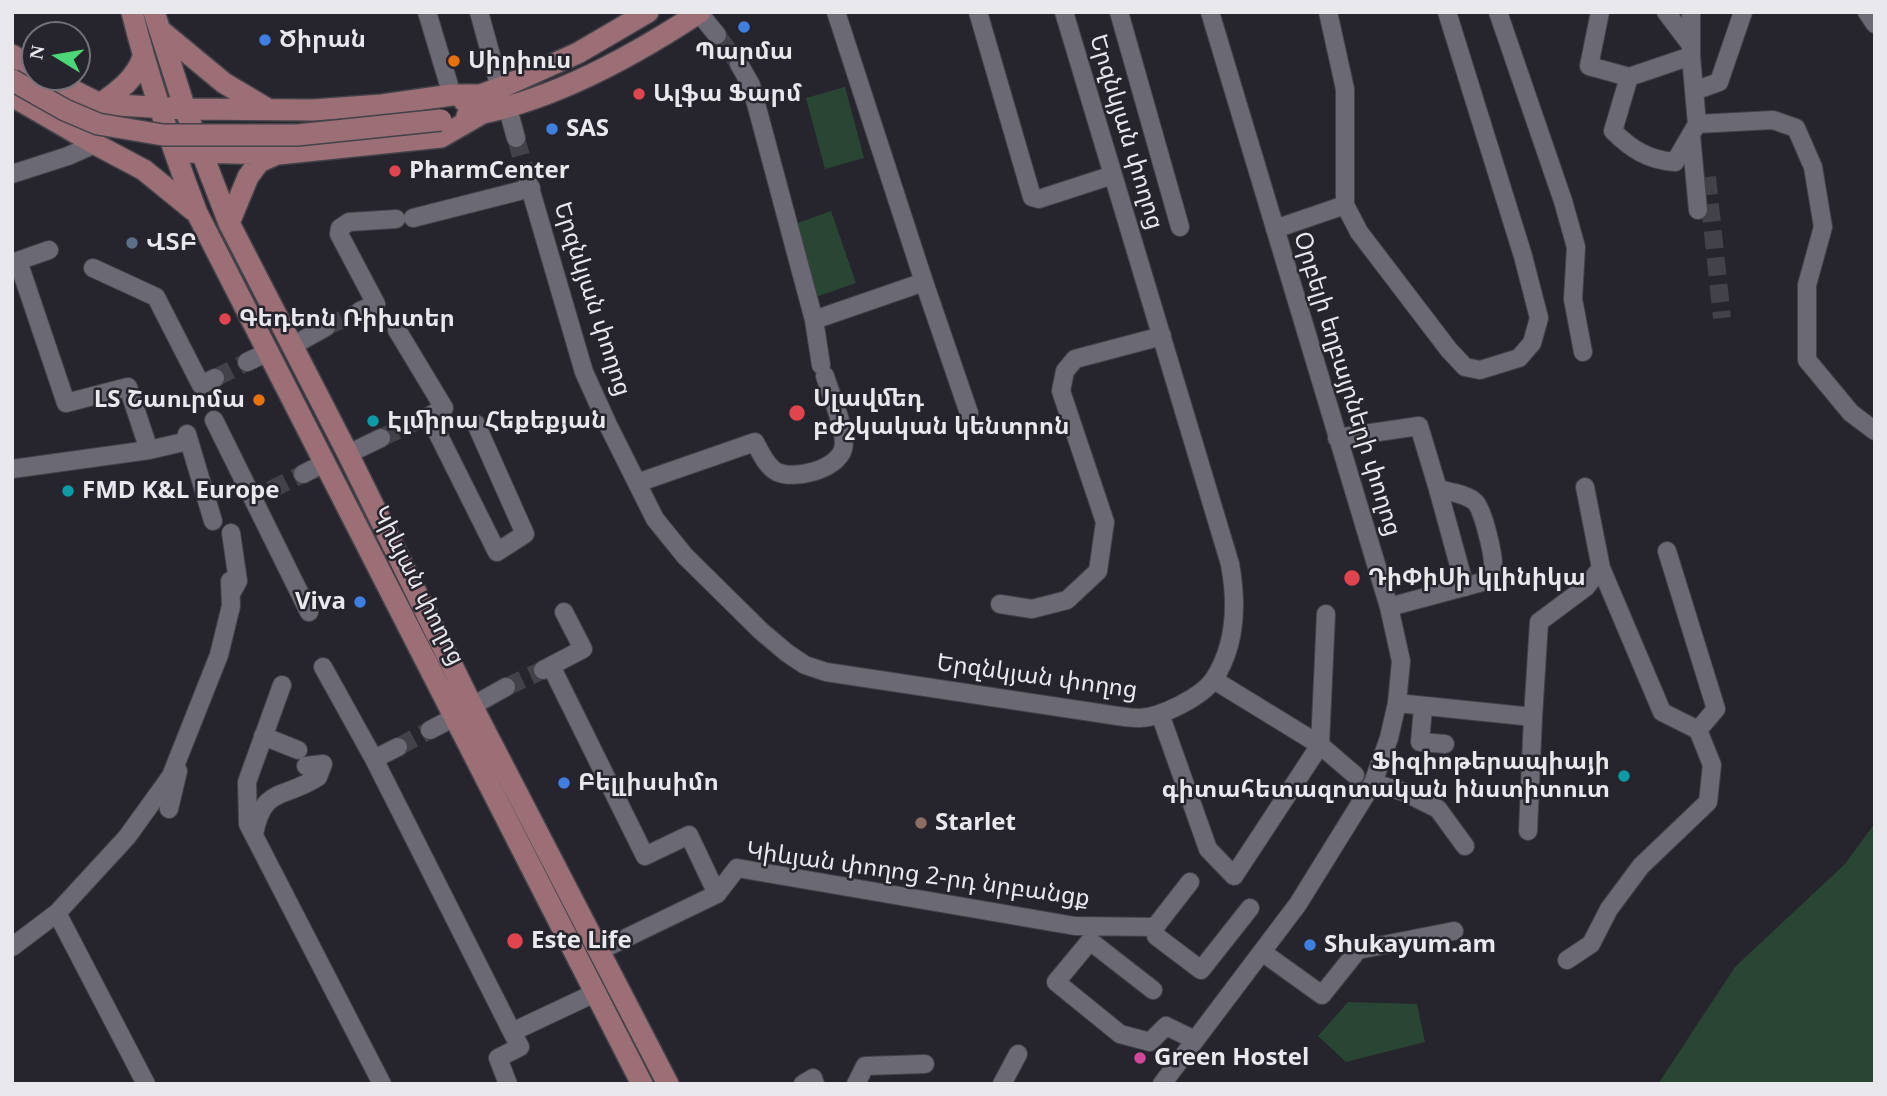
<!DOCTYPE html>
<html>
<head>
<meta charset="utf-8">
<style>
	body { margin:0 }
	#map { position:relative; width:1887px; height:1096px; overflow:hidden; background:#26242c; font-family:Georgia,serif }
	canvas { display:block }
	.frame { position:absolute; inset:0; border:14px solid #e9e8ed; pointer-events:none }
	.north { position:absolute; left:21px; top:21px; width:70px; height:70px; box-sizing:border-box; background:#26242c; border:2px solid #747279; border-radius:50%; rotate:281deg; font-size:19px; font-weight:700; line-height:28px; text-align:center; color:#e9e8ed }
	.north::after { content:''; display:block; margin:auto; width:24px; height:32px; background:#4cd677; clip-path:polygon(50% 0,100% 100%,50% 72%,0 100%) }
</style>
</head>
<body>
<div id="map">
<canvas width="1887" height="1096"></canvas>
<div class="frame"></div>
<div class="north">N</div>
</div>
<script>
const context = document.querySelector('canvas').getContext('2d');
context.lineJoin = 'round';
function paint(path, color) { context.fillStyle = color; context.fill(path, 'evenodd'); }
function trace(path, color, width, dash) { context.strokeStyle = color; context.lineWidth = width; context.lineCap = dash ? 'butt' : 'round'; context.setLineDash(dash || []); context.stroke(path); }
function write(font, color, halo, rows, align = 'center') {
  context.font = font + ' Georgia,"Noto Sans Armenian",serif'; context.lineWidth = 5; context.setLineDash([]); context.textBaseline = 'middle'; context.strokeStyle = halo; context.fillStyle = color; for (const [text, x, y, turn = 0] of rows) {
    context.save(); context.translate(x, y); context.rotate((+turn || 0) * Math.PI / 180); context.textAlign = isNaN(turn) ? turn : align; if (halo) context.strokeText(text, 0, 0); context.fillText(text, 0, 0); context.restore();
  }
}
paint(new Path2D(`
	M845 87 864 158 825 169 806 98Z
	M831 211 856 283 816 297 792 225Z
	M1875 823V1084H1658L1735 967 1845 864Z
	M1348 1002 1417 1004 1425 1042 1346 1062 1318 1036Z`), '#294634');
trace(new Path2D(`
	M717 35 739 64
	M516 138 528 181
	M1707 177 1722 318
	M326 327 360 311
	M215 378 247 362
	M381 438 415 422
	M270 490 303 474
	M506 687 543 670
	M398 747 430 730`), '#434149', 18, [18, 9]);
const minor = new Path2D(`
	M427 12 452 95
	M479 12 500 88
	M978 12 1032 197 1039 199 1113 175
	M1119 12 1180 227
	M1328 12 1345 89V205L1359 232 1449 350 1465 367 1480 370 1519 358 1532 343 1539 318 1523 256 1447 12
	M1498 12 1563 201 1576 247 1573 299 1583 352
	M1600 12 1589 66 1629 77 1613 131C1631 149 1648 160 1675 162L1697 124
	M1666 12 1691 45
	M1691 12V56L1697 124 1773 120 1796 128 1813 167 1823 227 1807 285V360L1851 413 1875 431
	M1867 12 1875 24
	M699 13 717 35
	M739 64 751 85 814 320 924 282 836 12
	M1629 77 1691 56
	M1694 91 1719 82 1743 12
	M508 109 516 138
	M1691 135 1698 210
	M12 174 68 156 95 144
	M528 181 584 372 608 425 655 519 685 556 761 631 787 653 805 665 826 672 1118 716C1125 717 1133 718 1140 718 1161 717 1202 697 1214 679 1236 645 1237 602 1230 564L1064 12
	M413 218 531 188
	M1275 229 1345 205
	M18 261 66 403 128 387 149 450
	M12 263 49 250
	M93 268 156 297 201 385 215 378
	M924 282 969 413
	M360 311 376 304 339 234 340 228 349 222 396 219
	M814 320 821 365
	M397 330 444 408 429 416 497 552 525 534 476 424
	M292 346 326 327
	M247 362 268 352
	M214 420 309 612
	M187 434 213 521
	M1337 438 1419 426 1438 489C1449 492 1467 494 1475 502 1483 509 1494 556 1493 567 1493 573 1491 577 1486 581L1389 607
	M348 454 381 438
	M12 469 149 450 188 441
	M303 474 325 463
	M637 483 755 442C760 452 767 467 777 472 794 480 837 470 843 449 848 433 830 393 825 376
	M1438 489 1465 587
	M231 533 238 581 232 592
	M1667 551 1716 709 1698 730
	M1000 604 1032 609 1067 600 1098 571 1105 522 1061 391 1065 371 1075 359 1162 336
	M1326 614 1320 745 1355 775
	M551 666 645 856 689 835 717 894
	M323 667 374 759 512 1032 597 992
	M543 670 583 649 564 612
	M282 685 247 782 248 824 382 1084
	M1397 703 1533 717 1539 622 1586 587 1601 568 1585 487
	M472 706 506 687
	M1423 708 1420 742 1445 744
	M1160 714 1208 849 1234 876 1320 745 1214 680
	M430 730 455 717
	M263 736 298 750
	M374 759 398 747
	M1373 783 1404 792 1438 809 1465 846
	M169 809 178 771
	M1528 831 1533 717
	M254 834C264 785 283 800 318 777L323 764 306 766
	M57 913 146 1084
	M1155 927 1156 936 1201 970 1250 908
	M12 947 57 913 127 837 171 776 219 655 231 606 230 581
	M599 951 717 894 737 868 1075 926 1155 927 1190 882
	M1262 952 1322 995 1358 950 1454 931
	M1567 960 1591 944 1609 909 1641 866 1708 802 1712 765 1698 730 1662 712 1601 568
	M1153 990 1090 941 1056 982 1120 1034 1150 1042 1166 1026 1195 1040
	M508 1084 498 1058 520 1047 512 1032
	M803 1084 813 1078 815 1084
	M856 1084 865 1066 925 1064
	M1002 1084 1018 1054
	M1162 1084 1298 904 1373 783 1389 738 1397 703 1401 661 1389 607 1210 12`);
const major = new Path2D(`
	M132 12C149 81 172 147 197 213L642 1084
	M154 12 185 109 229 223 348 454 472 706 668 1084
	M160 30 224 83 266 108
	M12 55 35 70
	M46 77 100 104 185 109 313 110 382 105 452 95H477
	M12 96 95 144 144 170 193 210
	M464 101 500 88 578 53 648 12
	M100 104C119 91 136 78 143 57
	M467 116C548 103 632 57 700 12
	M189 152 278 154 441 137 481 114
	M229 223 248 177 259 162 277 154`);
trace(minor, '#434249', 20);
trace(major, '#434249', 24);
trace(minor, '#6b6973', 18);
trace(major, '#9c6e76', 21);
const majorBridge = new Path2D(`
	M12 80 65 110 98 124 163 135H297L441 120`);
trace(majorBridge, '#434249', 24, []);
trace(majorBridge, '#9c6e76', 21);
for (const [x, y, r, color] of [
	[744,27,7,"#3f7fe0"],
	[265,40,7,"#3f7fe0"],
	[454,61,7,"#e8710a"],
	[639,94,7,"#e0444e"],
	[552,129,7,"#3f7fe0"],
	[395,171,7,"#e0444e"],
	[132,243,7,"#5c6f8a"],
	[225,319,7,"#e0444e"],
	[259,400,7,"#e8710a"],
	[797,413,9,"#e0444e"],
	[373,421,7,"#0f9aa8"],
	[68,491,7,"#0f9aa8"],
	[1352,578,9,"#e0444e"],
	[360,602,7,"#3f7fe0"],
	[1624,776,7,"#0f9aa8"],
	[564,783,7,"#3f7fe0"],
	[921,823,7,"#8d6e63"],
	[515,941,9,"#e0444e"],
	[1310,945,7,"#3f7fe0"],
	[1140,1058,7,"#d1479c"]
]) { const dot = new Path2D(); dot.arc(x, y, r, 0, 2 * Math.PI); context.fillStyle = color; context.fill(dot); trace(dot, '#26242c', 2.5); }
write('bold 24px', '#e9e8ed', '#26242c', [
	["Ծիրան",279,40],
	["Պարմա",744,52,"center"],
	["Սիրիուս",468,61],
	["Ալֆա Ֆարմ",653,94],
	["SAS",566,129],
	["PharmCenter",409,171],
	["ՎՏԲ",146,243],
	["Գեդեոն Ռիխտեր",239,319],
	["Սլավմեդ",813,399],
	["բժշկական կենտրոն",813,427],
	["LS Շաուրմա",245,400,"right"],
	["Էլմիրա Հեքեքյան",387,421],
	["FMD K&L Europe",82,491],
	["ԴիՓիՍի կլինիկա",1368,578],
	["Viva",346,602,"right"],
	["Ֆիզիոթերապիայի",1610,762,"right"],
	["գիտահետազոտական ինստիտուտ",1610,790,"right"],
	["Բելլիսսիմո",578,783],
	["Starlet",935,823],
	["Este Life",531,941],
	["Shukayum.am",1324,945],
	["Green Hostel",1154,1058]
], 'left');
write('24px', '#e9e8ed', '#26242c', [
	["Երզնկյան փողոց",1126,132,73],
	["Երզնկյան փողոց",592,299,72],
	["Օրբելի եղբայրների փողոց",1347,384,73],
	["Կիևյան փողոց",418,586,63],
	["Երզնկյան փողոց",1037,677,8],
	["Կիևյան փողոց 2-րդ նրբանցք",918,875,8]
]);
</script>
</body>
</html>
